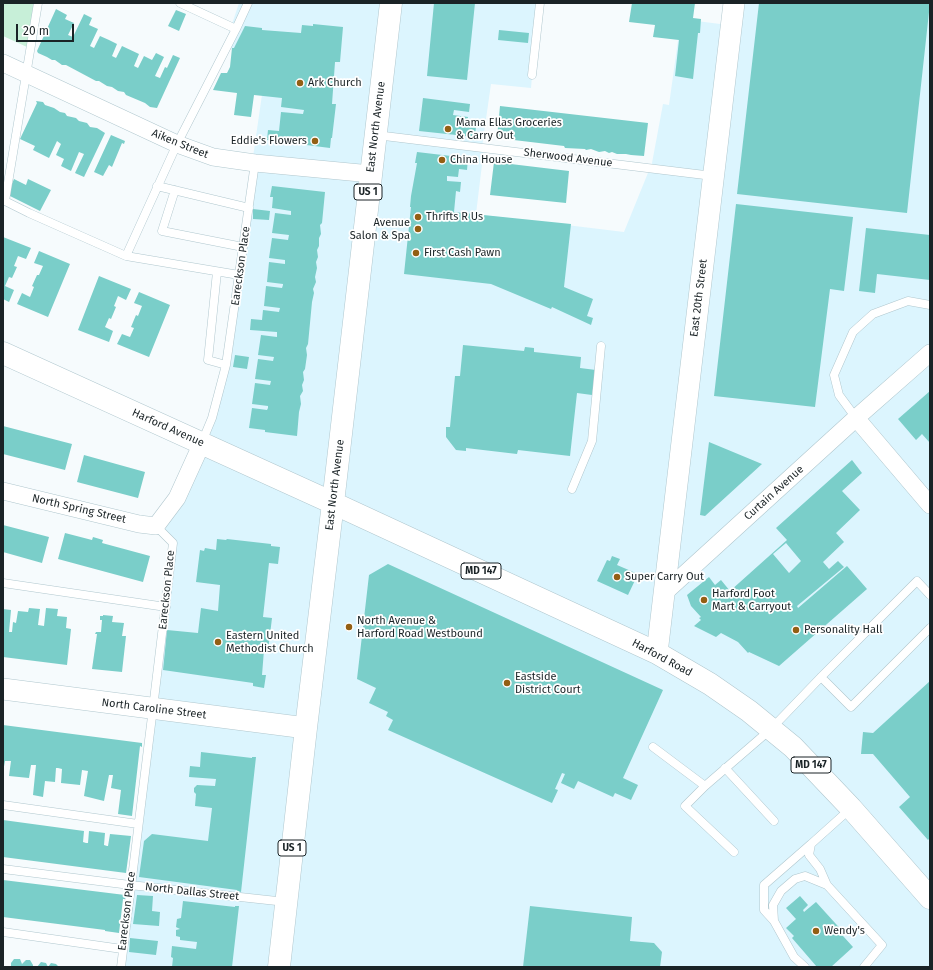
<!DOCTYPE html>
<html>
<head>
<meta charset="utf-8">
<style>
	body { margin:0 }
	#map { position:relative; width:933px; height:970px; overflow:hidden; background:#f6fbfd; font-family:"Fira Sans",sans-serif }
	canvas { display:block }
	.frame { position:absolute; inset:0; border:4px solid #1a2326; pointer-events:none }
	.scale { position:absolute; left:16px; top:24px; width:58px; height:18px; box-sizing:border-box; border:2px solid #1a2326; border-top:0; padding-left:5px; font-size:12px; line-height:14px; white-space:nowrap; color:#1a2326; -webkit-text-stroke:3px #fff; paint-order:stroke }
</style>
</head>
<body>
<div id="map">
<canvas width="933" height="970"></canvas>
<div class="frame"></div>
<div class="scale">20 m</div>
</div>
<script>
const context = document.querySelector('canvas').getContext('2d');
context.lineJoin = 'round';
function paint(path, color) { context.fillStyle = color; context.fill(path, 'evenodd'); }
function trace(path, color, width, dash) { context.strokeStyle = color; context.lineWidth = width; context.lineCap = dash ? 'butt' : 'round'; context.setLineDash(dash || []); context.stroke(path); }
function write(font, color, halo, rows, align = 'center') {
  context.font = font + ' "Fira Sans",sans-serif'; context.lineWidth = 3.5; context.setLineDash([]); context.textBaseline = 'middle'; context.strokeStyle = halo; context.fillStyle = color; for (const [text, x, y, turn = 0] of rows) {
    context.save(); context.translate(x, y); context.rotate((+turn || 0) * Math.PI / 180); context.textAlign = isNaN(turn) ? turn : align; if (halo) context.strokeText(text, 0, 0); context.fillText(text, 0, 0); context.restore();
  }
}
paint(new Path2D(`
	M239 3H540L533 64 531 88 491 84 482 147 484 148 476 214 624 232 652 163 663 104 669 105 681 19 728 25 730 3H930V967H123L172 548 165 530 219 393 268 53 224 48Z`), '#dcf5fe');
paint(new Path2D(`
	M3 3H35L27 47 3 36Z`), '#c7efd8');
paint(new Path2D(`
	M434 3H475L467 80 427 76Z
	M632 3H695L693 18 701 19 700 33H698L693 79 675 76 679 40 653 37 655 25 629 22Z
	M759 3H930L907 213 737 194Z
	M56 9 67 15 65 19 74 23 68 35 73 37 84 14 92 18 89 25 98 29 90 46 94 48 100 36 109 40 117 44 112 56 116 58 122 46 139 54 134 66 138 68 144 56 152 60 156 53 164 57 155 76 160 78 165 67 167 68 173 55 180 58 157 108 150 107 145 103 126 95 124 92 118 91 112 87 107 86 99 81H96L66 65H62L55 60H52L47 57 38 53 37 51Z
	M176 10 186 14 179 31 168 26Z
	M313 24 343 27 340 62H335L332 104H336L332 138H331L330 148 267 140 268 130 279 131 281 112 303 114 304 110 281 107 282 98 254 95 251 117 234 115 237 93 213 90 221 73H227L230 67 232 48H234L245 26 262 28V30L301 33 302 25 313 26Z
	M499 30 529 33 528 43 498 40Z
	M423 98 470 104 469 112 454 110 453 115 468 117 467 126H476L475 137 419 131Z
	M36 101 43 102 45 105 54 108 60 112 65 113 67 116 76 118 79 121 87 123 90 127 97 128 105 133 84 177 75 173 84 154 79 152 71 171 61 166 64 159 56 155 61 144 57 141 49 158 33 150 35 146 20 139 37 103Z
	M500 106 648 123 644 156 631 155 626 154H617L612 152 609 153 605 151 599 152 591 149 586 150 585 149 565 148 564 146 497 138Z
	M111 135 125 141 124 144 122 143 112 167 109 165 103 176 94 172Z
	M417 152 468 158 467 170 459 169 458 177 447 176V181L461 182 460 192 456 191 454 212 571 224 564 287 593 299 587 316 593 318 591 325 552 307 551 309 491 284 404 274 411 207H410L411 196 417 163H415Z
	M494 162 569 171 566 203 490 195Z
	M14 179 26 185 28 179 51 190 40 211 10 196 11 186Z
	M272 186 325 192 322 223 320 225 321 234 319 238V246L317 250 318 257 316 262 317 268 315 277 316 282 313 289 314 293 312 302 308 344 306 348 307 355 305 369 303 372 304 380 302 385 303 391 300 396 301 404 299 412 297 436 265 432V430L249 428 252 408 267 410 268 408V406L252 404 255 383 270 385 271 381 255 379 258 359 273 361 274 357 258 355 261 335 277 337V332L250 330 251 319 262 320 263 310 279 312 280 308 264 306 266 286 282 288 283 285V284L267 282 269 262 285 264V260L269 258 272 238 288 240 289 235 272 233 275 213 291 215V211L272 208 273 197H270Z
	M736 204 853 217 844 291 830 289 815 407 714 396Z
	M253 209 270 211 269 220 253 219Z
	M866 228 930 235V280L877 274 875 293 859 291Z
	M3 237 31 248 26 259 18 256 14 266 17 267 12 278 9 277 5 286 14 290 9 302 3 299Z
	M39 251 70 264 48 317 17 304 22 293 30 297 34 287 32 286 37 275H39L43 266 34 263Z
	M99 276 131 289 126 300 118 296 114 306 116 307 111 319 109 318 105 327 113 331 109 342 78 330Z
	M139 292 170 305 149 357 117 344 122 334 130 337 134 328 131 327 136 315 138 316 142 306 134 303Z
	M463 345 524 351 525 347 534 348V352L581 357 580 368 596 370 592 395 577 393 570 456 518 450 517 454 466 448V451L456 450 446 437V427H450L455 376H460Z
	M235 355 249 357 247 369 233 367Z
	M930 391V443L922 434 916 440 898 419Z
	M3 426 72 444 65 470 3 454Z
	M709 442 762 464 705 516 700 515Z
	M84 455 145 472 138 498 77 482Z
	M852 460 862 473 842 491 860 510 836 533 844 542 823 562 829 569 838 561 844 567 797 606 798 608 847 566 867 589 779 666 749 652 748 653 738 642 721 633 716 637 694 626 701 620 699 618 701 617 691 606 687 595 709 577 715 585 721 580 730 591 787 540 776 528ZM786 543 801 561 789 573 773 554Z
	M3 525 49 537 42 563 3 552Z
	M65 533 92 540 93 537 103 540 102 543 150 556 143 582 58 559Z
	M217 539 226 540 227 539 271 544V546L280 547 278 564 269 563 263 617 272 618 268 651 264 650 262 675H266L264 688 253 686V683L163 670 167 630 198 633 201 608 218 611 220 585 196 582 200 550 204 551 205 548 216 550Z
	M612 556 620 559 617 565 638 574 628 595 597 581 607 560 610 561Z
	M388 564 663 690 623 778 638 785 631 800 615 793 613 797 578 781 574 789 561 783 565 774 562 773 555 789 558 790 552 803 388 730 393 720 386 716 388 712 369 703 376 688 357 679 369 575Z
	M29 608 40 609 38 625 44 626 46 608 58 609 57 616 67 617 66 628 71 629 67 665 3 657V609L11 610 9 632H12L13 622 16 623 18 611 28 612Z
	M103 615 113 616 112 622 124 623 122 636H126L122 672 92 669 97 634H95L96 632H101L102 620H100V616H103Z
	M930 681V838L928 840 899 807 910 797 873 754H861L863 732 873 733Z
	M3 725 142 743V747L140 746 132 816 118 814 121 790 111 788 113 775H109L104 801 84 796 88 771 82 770 80 785 61 783 62 769 58 768H56L55 782 45 781 43 797 33 795 36 765H31L29 778 9 776 11 761H5L3 772Z
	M201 752 252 758V757H256L241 892 237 891V890L139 877 144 841 152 834 208 841 212 808 195 806 196 794 194 792V788L197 785 215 786 216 779 189 777 190 766 200 767Z
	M3 820 84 831 83 842 86 843H88L89 831 105 833 104 845 107 846H108L110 834 131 836 126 873 3 857Z
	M3 880 125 895V899H123L119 933 105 931V930L3 917Z
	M137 895 153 896 152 911 160 912 159 926 133 924Z
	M800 896 808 905 803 910 804 912 816 902 845 934 843 936 853 947 831 967H817L792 938 794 936 786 928 796 919 786 908Z
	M183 901 235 907V906H239L232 967H172L173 958 171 957 172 946 196 949 197 942 180 940V937L176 936V930L180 929 176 927 177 919 181 918Z
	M530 906 632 917 630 941 654 943 662 952 660 967H523Z
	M130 938 158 941 156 955 129 952Z
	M14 959H20L22 964 26 960H30L33 965V967H11V963Z
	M41 962 46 963 48 967 51 963 56 964 59 967H37Z`), '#7acec9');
const service = new Path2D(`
	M180 3 236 29
	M532 75 540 3
	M376 135 713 176
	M157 186 249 208
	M175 190 162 231 243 247
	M3 200 29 213 126 256 239 275
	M5 201 38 3
	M126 256 177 144 236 29 248 3
	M217 272 208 360 226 365
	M856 418 839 395 834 375 853 332 873 314 908 301 930 305
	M202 442 212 418 226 365 255 163
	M572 489 592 441 601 346
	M3 583 166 607
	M821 677 851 707 930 628
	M653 747 705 786 771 729 821 677 917 581 930 595
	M725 768 774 821
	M705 786 685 806 734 852
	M3 805 138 824
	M850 809 811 844 809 855 820 869 827 885 882 945 864 967
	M3 869 130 885 286 902
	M774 921 764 910V885L811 844
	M3 932 122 949
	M121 967 153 708 173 543 156 526
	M805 967 794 957 774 921 773 905 781 891 795 879 805 876 827 885`);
const minor = new Path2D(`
	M3 63 177 144 213 157 255 163 371 174
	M856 418 930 505
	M3 491 139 524 156 526 177 498 202 443
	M664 593 856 418 930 353`);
const tertiary = new Path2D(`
	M657 653 734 3
	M3 689 306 728`);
const primary = new Path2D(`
	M3 353 333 503 657 653 710 684 749 711 793 747 851 808 930 898
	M279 967 306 728 333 503 391 3`);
trace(service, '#b0c7ce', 9);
trace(minor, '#b0c7ce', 18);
trace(tertiary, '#b0c7ce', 22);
trace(primary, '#b0c7ce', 23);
trace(service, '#fff', 8);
trace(minor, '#fff', 17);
trace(tertiary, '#fff', 21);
trace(primary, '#fff', 22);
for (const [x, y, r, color] of [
	[300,83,4,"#935f13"],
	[448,129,4,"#935f13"],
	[315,141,4,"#935f13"],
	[442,160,4,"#935f13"],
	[418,217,4,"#935f13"],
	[418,229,4,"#935f13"],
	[416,253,4,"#935f13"],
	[617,577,4,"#935f13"],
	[704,600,4,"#935f13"],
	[349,627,4,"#935f13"],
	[796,630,4,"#935f13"],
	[218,642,4,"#935f13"],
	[507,683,4,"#935f13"],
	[816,931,4,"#935f13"]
]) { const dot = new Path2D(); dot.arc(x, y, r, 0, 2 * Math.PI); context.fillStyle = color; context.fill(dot); trace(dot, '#fff', 1.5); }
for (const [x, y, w] of [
	[368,192,28],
	[481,571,40],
	[811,765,40],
	[292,848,28]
]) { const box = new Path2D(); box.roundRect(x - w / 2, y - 8, w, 16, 3); context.fillStyle = '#fff'; context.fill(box); trace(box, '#1a2326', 1); }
write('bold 10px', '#1a2326', null, [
	["US 1",368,192],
	["MD 147",481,571],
	["MD 147",811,765],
	["US 1",292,848]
]);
write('11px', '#1a2326', '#fff', [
	["Ark Church",308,83],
	["Mama Ellas Groceries",456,123],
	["& Carry Out",456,136],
	["Eddie's Flowers",307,141,"right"],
	["China House",450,160],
	["Thrifts R Us",426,217],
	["Avenue",410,223,"right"],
	["Salon & Spa",410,236,"right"],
	["First Cash Pawn",424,253],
	["Super Carry Out",625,577],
	["Harford Foot",712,594],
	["Mart & Carryout",712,607],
	["North Avenue &",357,621],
	["Harford Road Westbound",357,634],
	["Personality Hall",804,630],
	["Eastern United",226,636],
	["Methodist Church",226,649],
	["Eastside",515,677],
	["District Court",515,690],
	["Wendy's",824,931]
], 'left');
write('11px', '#1a2326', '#fff', [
	["East North Avenue",376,127,-83],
	["Aiken Street",180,144,22],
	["Sherwood Avenue",568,158,7],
	["Eareckson Place",241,266,-82],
	["East 20th Street",699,298,-83],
	["Harford Avenue",168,428,24],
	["East North Avenue",335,485,-83],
	["Curtain Avenue",774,493,-42],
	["North Spring Street",79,509,13],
	["Eareckson Place",167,590,-84],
	["Harford Road",662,658,28],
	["North Caroline Street",154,709,7],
	["North Dallas Street",192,892,6],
	["Eareckson Place",127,911,-83]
]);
</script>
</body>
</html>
